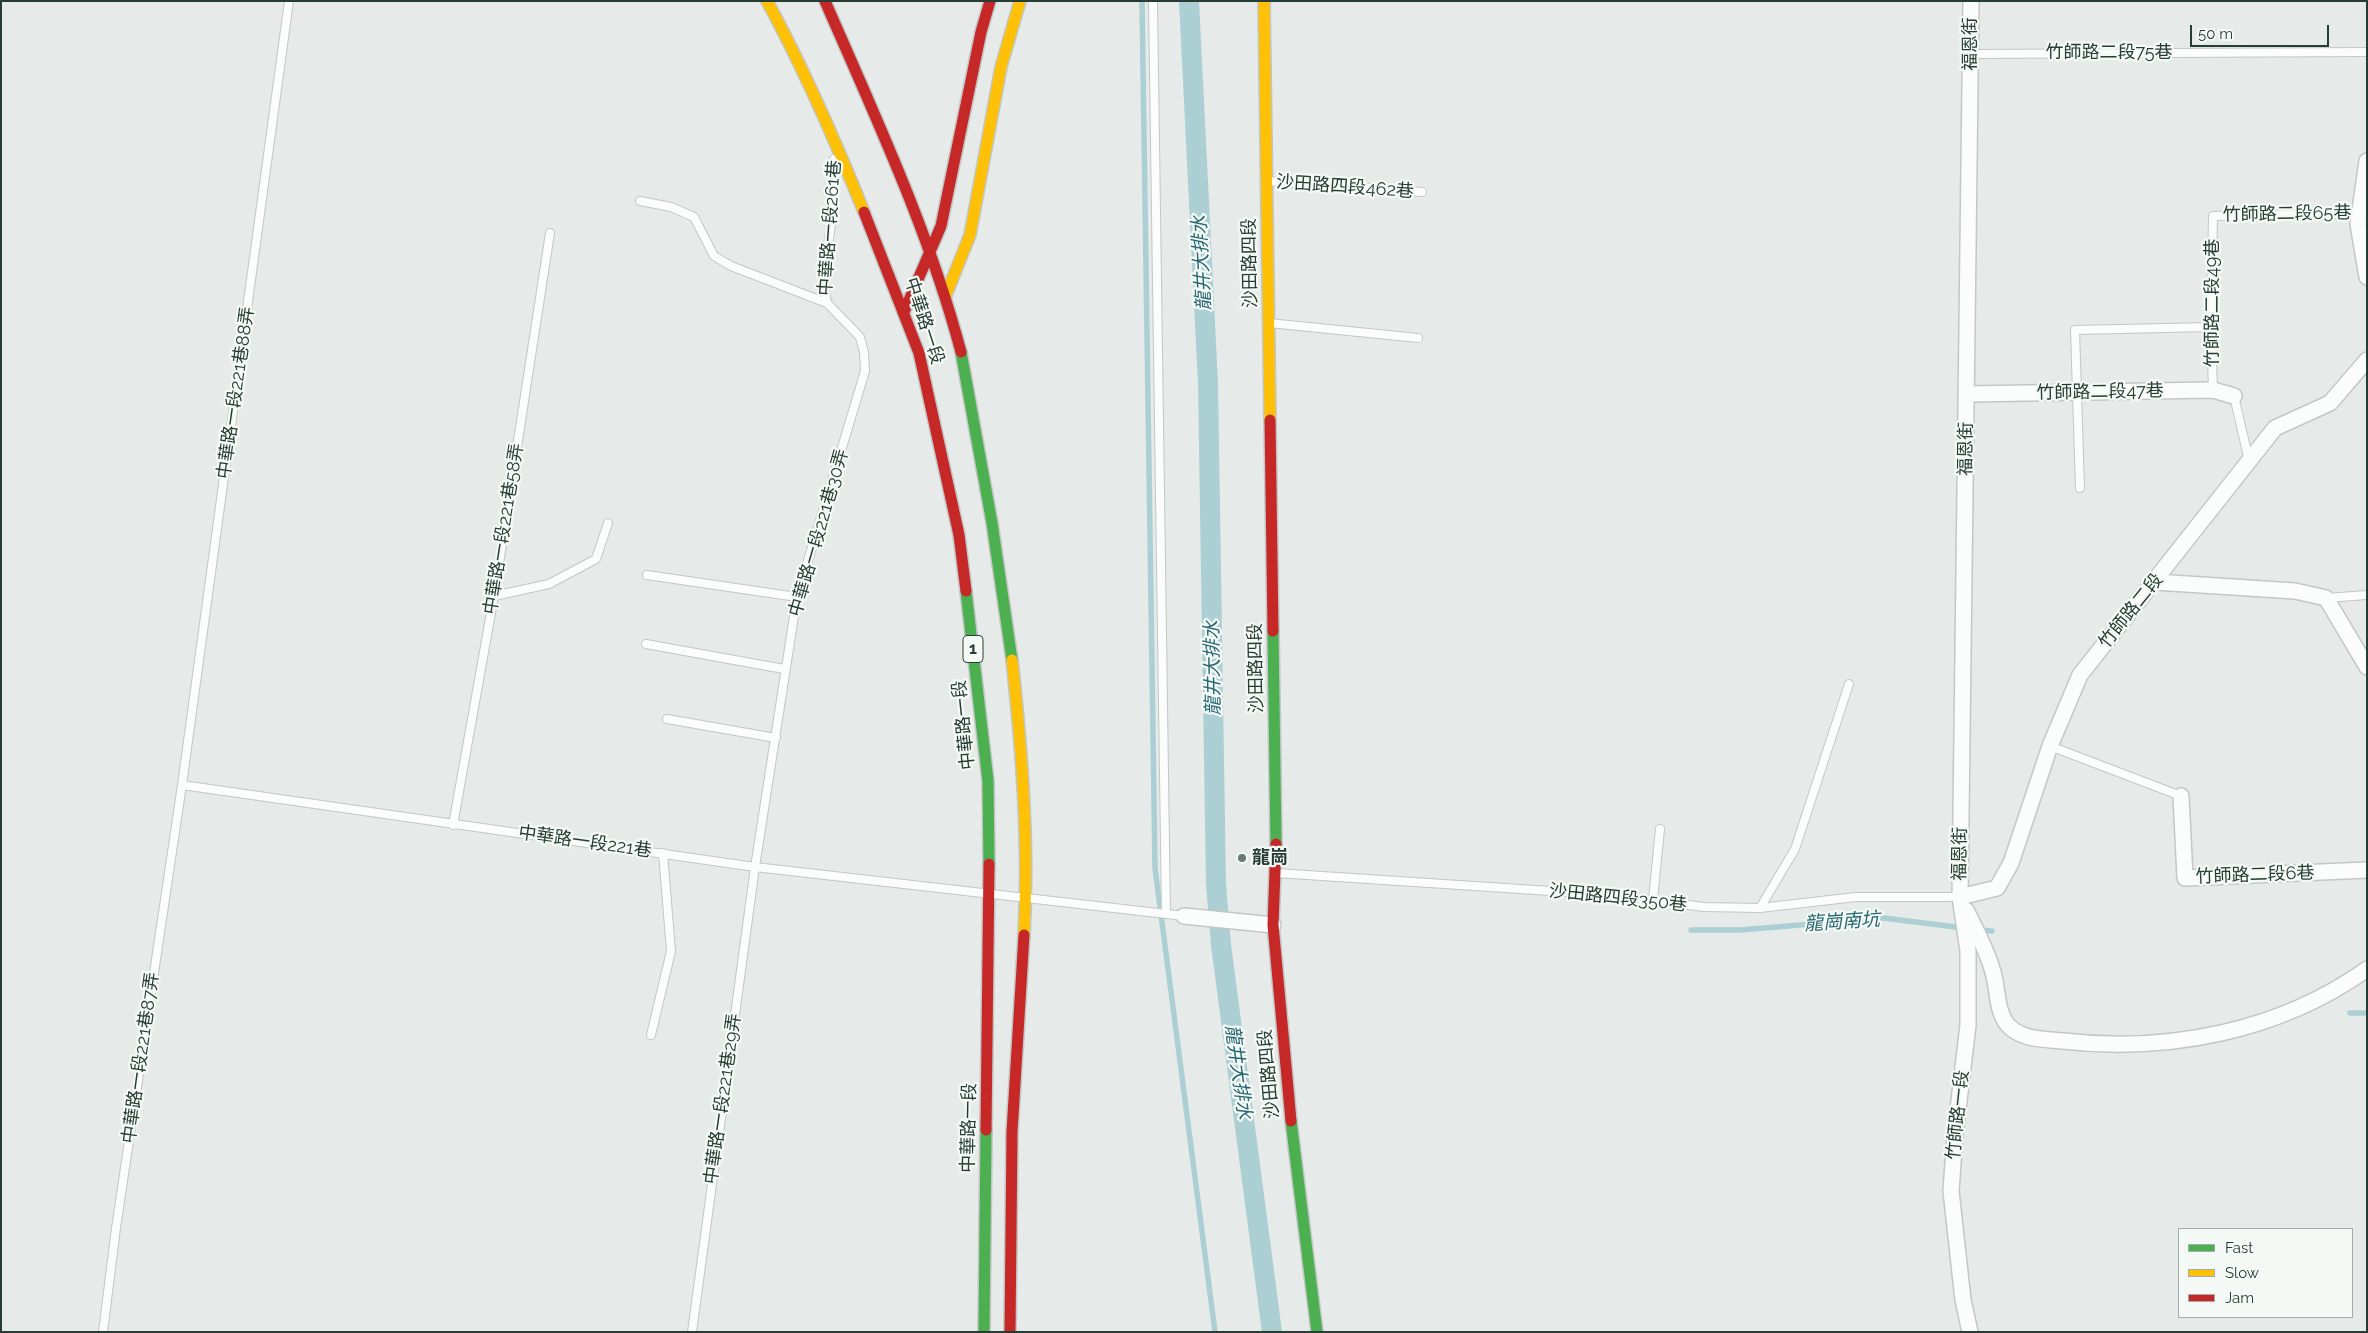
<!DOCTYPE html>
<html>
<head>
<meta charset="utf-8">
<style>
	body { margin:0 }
	#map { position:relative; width:2368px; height:1333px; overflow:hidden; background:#e6eae8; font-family:Raleway,sans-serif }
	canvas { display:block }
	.frame { position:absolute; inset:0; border:2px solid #263c35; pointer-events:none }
	.legend { position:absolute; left:2178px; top:1228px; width:175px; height:90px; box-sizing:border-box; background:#f5f9f6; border:1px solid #a2ada9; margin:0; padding:6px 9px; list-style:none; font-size:15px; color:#263c35 }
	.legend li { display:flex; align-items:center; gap:10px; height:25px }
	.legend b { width:25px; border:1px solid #a2ada9 }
	.scale { position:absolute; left:2190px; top:25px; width:139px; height:22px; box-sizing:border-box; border:2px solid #263c35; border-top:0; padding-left:6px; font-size:15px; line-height:18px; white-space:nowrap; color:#263c35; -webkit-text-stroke:4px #f5f9f6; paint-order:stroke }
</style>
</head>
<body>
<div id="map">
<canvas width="2368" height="1333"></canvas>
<div class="frame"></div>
<ul class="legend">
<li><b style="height:6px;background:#4caf50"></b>Fast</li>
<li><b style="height:6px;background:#ffc107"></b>Slow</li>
<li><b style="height:6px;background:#c62828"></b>Jam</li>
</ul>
<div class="scale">50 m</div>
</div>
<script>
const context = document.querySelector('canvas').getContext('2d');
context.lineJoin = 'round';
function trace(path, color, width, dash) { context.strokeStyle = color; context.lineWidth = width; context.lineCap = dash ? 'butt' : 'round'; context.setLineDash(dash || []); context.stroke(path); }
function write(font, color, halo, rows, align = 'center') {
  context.font = font + ' Raleway,"Noto Sans TC",sans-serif'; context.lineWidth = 4.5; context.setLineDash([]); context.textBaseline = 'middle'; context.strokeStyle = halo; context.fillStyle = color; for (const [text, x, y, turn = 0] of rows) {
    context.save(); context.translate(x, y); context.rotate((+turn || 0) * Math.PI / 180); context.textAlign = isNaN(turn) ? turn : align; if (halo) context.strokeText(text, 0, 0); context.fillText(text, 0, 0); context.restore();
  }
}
trace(new Path2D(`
	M1142 1 1155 868 1215 1332
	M1691 930H1740L1884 918 1963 928
	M1979 930 1992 931
	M2350 1013H2367`), '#accfd3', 5.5);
trace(new Path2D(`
	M1189 1 1208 383 1216 884 1221 945 1272 1332`), '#accfd3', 20);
const lane = new Path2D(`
	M1153 1 1166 914
	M1972 54 2367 52
	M1267 181 1422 192
	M640 201 671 207 694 217 714 256 731 266 827 303 860 337 864 352 865 371 797 597 755 867 692 1332
	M827 303 823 281 832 218 834 159
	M1269 323 1418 338
	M2213 390 2211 327 2213 216 2360 213
	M2234 396 2249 461
	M2080 488 2075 330 2211 327
	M647 575 797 597
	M494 596 549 584 596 559 608 523
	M2326 598 2367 595
	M646 644 784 669
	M667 719 776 738
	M2050 746 2181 796
	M182 785 755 867 1184 916
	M453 825 494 596 550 233
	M1276 873 1612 895 1704 907 1760 908 1856 897H1960
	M1653 900 1660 829
	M1760 908 1795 849 1849 684
	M651 1035 671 951 663 853
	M103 1332 116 1228 182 785 289 1`);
const street = new Path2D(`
	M2367 161 2358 224 2367 277
	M1966 394 2213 390 2234 396
	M2155 582 2295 591 2326 598 2367 667
	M2181 796 2185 878 2367 870
	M1960 897 1997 888 2011 863 2050 746 2080 675 2275 428 2330 403 2367 360
	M1966 910C1976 930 1987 950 1993 972 1998 988 1996 1010 2007 1024 2020 1040 2044 1039 2063 1041 2169 1053 2280 1031 2367 969
	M1184 916 1273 925
	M1970 1332 1963 1300 1951 1191 1955 1135 1968 1025V951L1960 897 1971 1`);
const fast = new Path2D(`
	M961 352 992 523 1012 660
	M966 591 988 781 989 864
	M1273 631 1276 844
	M1291 1121 1317 1332
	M984 1332 986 1130`);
const slow = new Path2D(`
	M767 1C804 69 835 140 864 212
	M1264 1 1270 420
	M946 295 970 235 1001 67 1020 1
	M1012 660C1022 751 1029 844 1024 935`);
const jam = new Path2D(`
	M825 1C875 116 929 231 961 352
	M864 212 919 353 959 535 966 591
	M904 312 941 226 981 32 990 1
	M1270 420 1273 631
	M1276 844 1273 925 1291 1121
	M986 1130 989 864
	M1010 1332 1012 1132 1024 935`);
trace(lane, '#c3c7c5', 10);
trace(street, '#c3c7c5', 18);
trace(fast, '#c2c7c5', 14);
trace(slow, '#c2c7c5', 14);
trace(jam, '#c2c7c5', 14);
trace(lane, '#fbfcfc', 8);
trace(street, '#fbfcfc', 15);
trace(fast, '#4caf50', 11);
trace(slow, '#ffc107', 11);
trace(jam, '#c62828', 11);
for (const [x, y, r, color] of [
	[1242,858,5,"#697974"]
]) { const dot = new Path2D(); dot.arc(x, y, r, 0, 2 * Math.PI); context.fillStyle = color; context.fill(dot); trace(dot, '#f5f9f6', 2); }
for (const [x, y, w] of [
	[973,649,20]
]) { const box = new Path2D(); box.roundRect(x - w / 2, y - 13.5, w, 27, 4); context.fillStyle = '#f5f9f6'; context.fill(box); trace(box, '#263c35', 1); }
write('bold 16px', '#263c35', null, [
	["1",973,649]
]);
write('18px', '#263c35', '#f5f9f6', [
	["福恩街",1971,44,-90],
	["竹師路二段75巷",2109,53],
	["沙田路四段462巷",1345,187,4],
	["竹師路二段65巷",2287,214,-1],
	["中華路一段261巷",830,228,-86],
	["沙田路四段",1250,263,-91],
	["竹師路二段49巷",2213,303,-90],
	["中華路一段",924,321,72],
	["竹師路二段47巷",2100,392,-1],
	["中華路一段221巷88弄",236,393,-82],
	["福恩街",1966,449,-89],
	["中華路一段221巷58弄",504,529,-81],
	["中華路一段221巷30弄",819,533,-74],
	["竹師路二段",2131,611,-51],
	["沙田路四段",1256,668,-91],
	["中華路一段",964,725,-96],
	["中華路一段221巷",585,842,8],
	["福恩街",1960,854,-89],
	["竹師路二段6巷",2255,875,-2],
	["沙田路四段350巷",1618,898,6],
	["中華路一段221巷87弄",141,1058,-82],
	["沙田路四段",1269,1074,-95],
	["中華路一段221巷29弄",723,1099,-82],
	["竹師路一段",1958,1115,-84],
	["中華路一段",969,1128,-89]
]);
write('bold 18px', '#263c35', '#f5f9f6', [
	["龍崗",1252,858]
], 'left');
write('italic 19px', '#266871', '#f5f9f6', [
	["龍井大排水",1202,263,-93],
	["龍井大排水",1213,668,-91],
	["龍崗南坑",1842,922,-4],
	["龍井大排水",1238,1072,82]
]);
</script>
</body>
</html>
